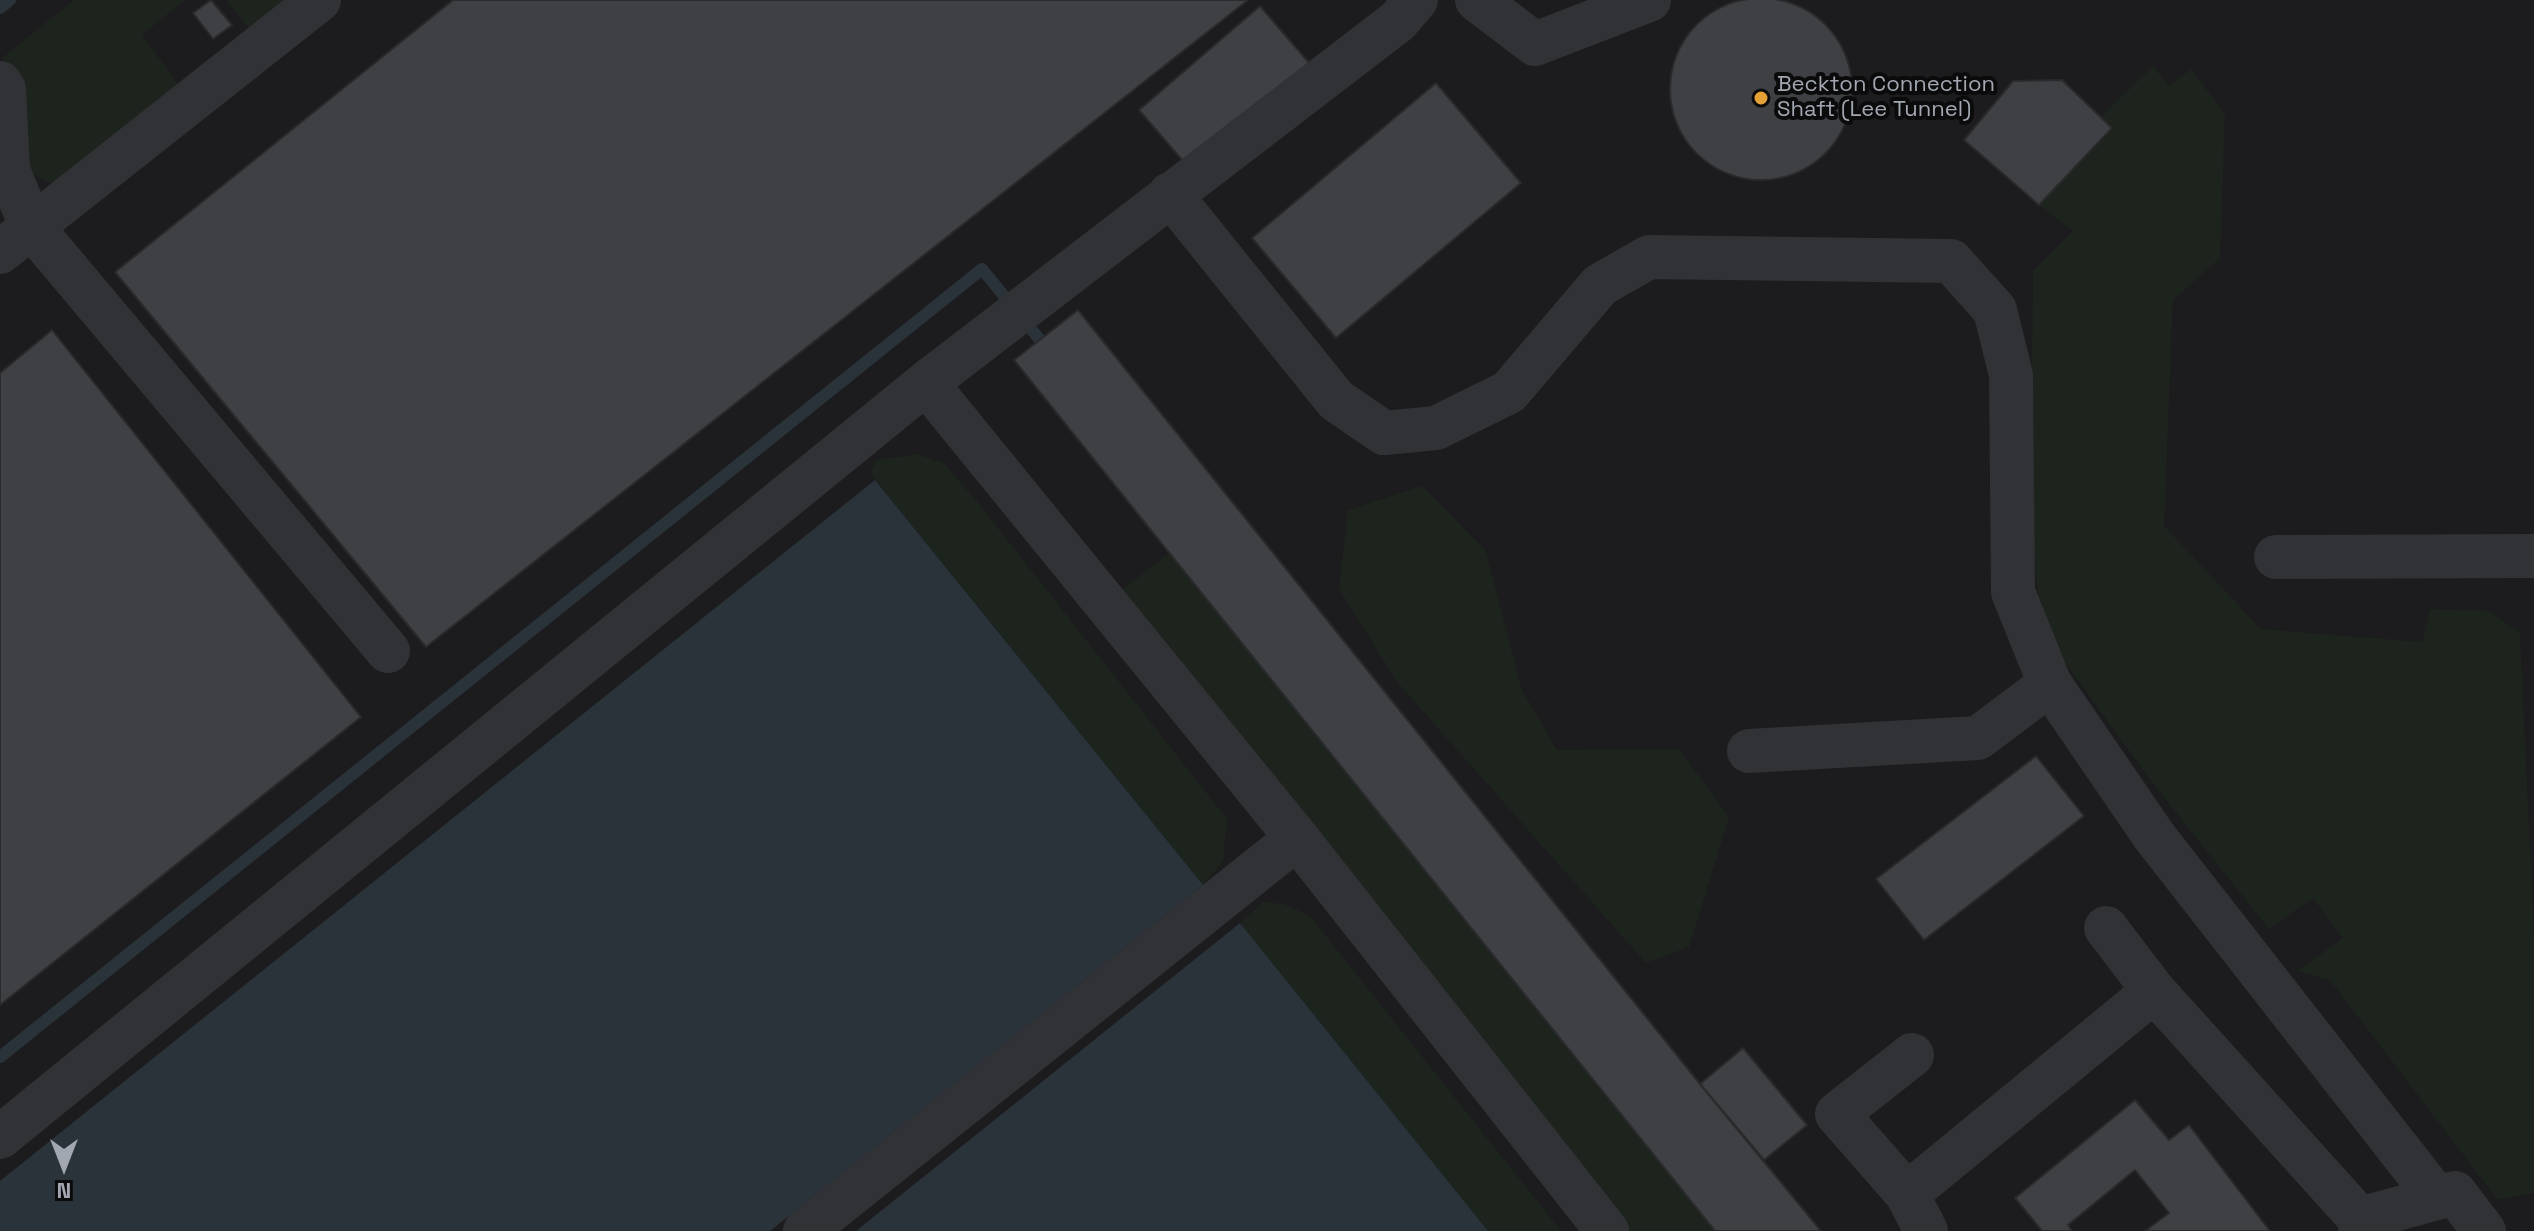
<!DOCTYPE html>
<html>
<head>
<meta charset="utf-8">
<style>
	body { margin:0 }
	#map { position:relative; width:2534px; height:1231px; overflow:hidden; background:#101011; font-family:"Space Grotesk",sans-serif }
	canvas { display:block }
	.north { position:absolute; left:24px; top:1127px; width:80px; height:80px; -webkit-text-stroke:6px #0b0b0c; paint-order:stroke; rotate:180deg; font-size:22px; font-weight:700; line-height:32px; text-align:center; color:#a2a7b1 }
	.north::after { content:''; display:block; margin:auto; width:28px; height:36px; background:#a2a7b1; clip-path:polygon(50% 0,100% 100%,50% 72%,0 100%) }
</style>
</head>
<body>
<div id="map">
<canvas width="2534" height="1231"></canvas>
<div class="north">N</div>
</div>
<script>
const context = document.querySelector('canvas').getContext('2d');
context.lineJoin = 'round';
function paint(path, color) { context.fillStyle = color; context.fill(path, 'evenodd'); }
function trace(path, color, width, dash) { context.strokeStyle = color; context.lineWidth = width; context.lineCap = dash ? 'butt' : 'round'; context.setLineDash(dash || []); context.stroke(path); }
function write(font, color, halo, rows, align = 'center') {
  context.font = font + ' "Space Grotesk",sans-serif'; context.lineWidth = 8; context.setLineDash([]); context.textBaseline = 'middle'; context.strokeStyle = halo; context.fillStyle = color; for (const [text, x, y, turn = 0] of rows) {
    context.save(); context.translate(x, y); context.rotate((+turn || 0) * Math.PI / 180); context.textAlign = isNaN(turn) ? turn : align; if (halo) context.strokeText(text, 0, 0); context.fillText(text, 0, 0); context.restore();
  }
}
paint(new Path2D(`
	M0 0H2534V1231H0Z`), '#1c1c1e');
paint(new Path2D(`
	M74 0H185L142 35 182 89 71 178 49 183 27 171 19 103 2 58Z
	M226 0H295L253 33Z
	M2153 66 2169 86 2191 69 2225 114 2220 258 2173 300 2164 526 2261 629 2422 642 2430 609 2489 611 2520 633 2534 934V1193L2498 1200 2330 980 2297 971 2343 938 2313 898 2269 929 2155 786 2042 631 2030 515 2033 271 2073 231 2039 205 2112 129 2101 117Z
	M917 454 943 463 975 499 1227 819 1223 861 1203 885 870 473 876 460Z
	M1422 486 1486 551 1521 688 1557 750 1679 749 1729 817 1689 947 1646 963 1398 683 1339 589 1348 510Z
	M1169 553 1715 1231H1617L1110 599Z
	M1263 902 1284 904 1310 916 1561 1231H1488L1240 923Z`), '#1d231d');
paint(new Path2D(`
	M875 480 1203 885 770 1231H0V1181Z
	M1240 923 1488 1231H856Z`), '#2a3339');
trace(new Path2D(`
	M0 8 10 0
	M0 1057 982 269 1049 351`), '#2a3339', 12);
const building = new Path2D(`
	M1670 89a91 91 0 1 1 182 0a91 91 0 1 1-182 0Z
	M211 0 232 25 213 39 193 13Z
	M453 0H1248L426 647 115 272Z
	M1260 6 1310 64 1190 169 1139 110Z
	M2062 80 2112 128 2039 205 1964 140 2013 81Z
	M1436 83 1521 183 1336 338 1252 238Z
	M1078 310 1700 1084 1821 1231H1715L1014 360Z
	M52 330 361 717 0 1005V373Z
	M2036 756 2084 816 1924 940 1876 879Z
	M1743 1048 1807 1125 1764 1160 1700 1084Z
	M2135 1100 2169 1140 2189 1125 2270 1231H2145L2169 1213 2135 1170 2068 1225 2072 1231H2042L2015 1198Z`);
paint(building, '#3f4044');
trace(building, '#2a2a2d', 2);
trace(new Path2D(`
	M1477 0 1535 44 1649 0
	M0 83 4 89 8 170 31 226 388 651
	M1170 194 1336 400 1384 433 1436 428 1509 392 1600 285 1649 257 1951 261 1995 310 2011 375 2013 592 2050 684 2154 836 2437 1198
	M0 252 319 0
	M926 383 1297 838 1607 1231
	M2276 557 2534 556
	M1749 751 1978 738 2050 684
	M2106 928 2154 991
	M0 1137 926 383 1398 21 1416 0
	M1907 1194 1837 1114 1912 1055
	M2360 1219 2455 1193 2484 1231
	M805 1231 1297 838
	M1926 1231 1907 1194 2154 991 2360 1219V1231`), '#313236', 44);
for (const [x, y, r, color] of [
	[1761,98,8,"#e3a136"]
]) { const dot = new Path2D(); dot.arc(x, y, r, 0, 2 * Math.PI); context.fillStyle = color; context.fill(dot); trace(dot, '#0b0b0c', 3); }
write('22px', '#a2a7b1', '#0b0b0c', [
	["Beckton Connection",1777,85],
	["Shaft (Lee Tunnel)",1777,110]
], 'left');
</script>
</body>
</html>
